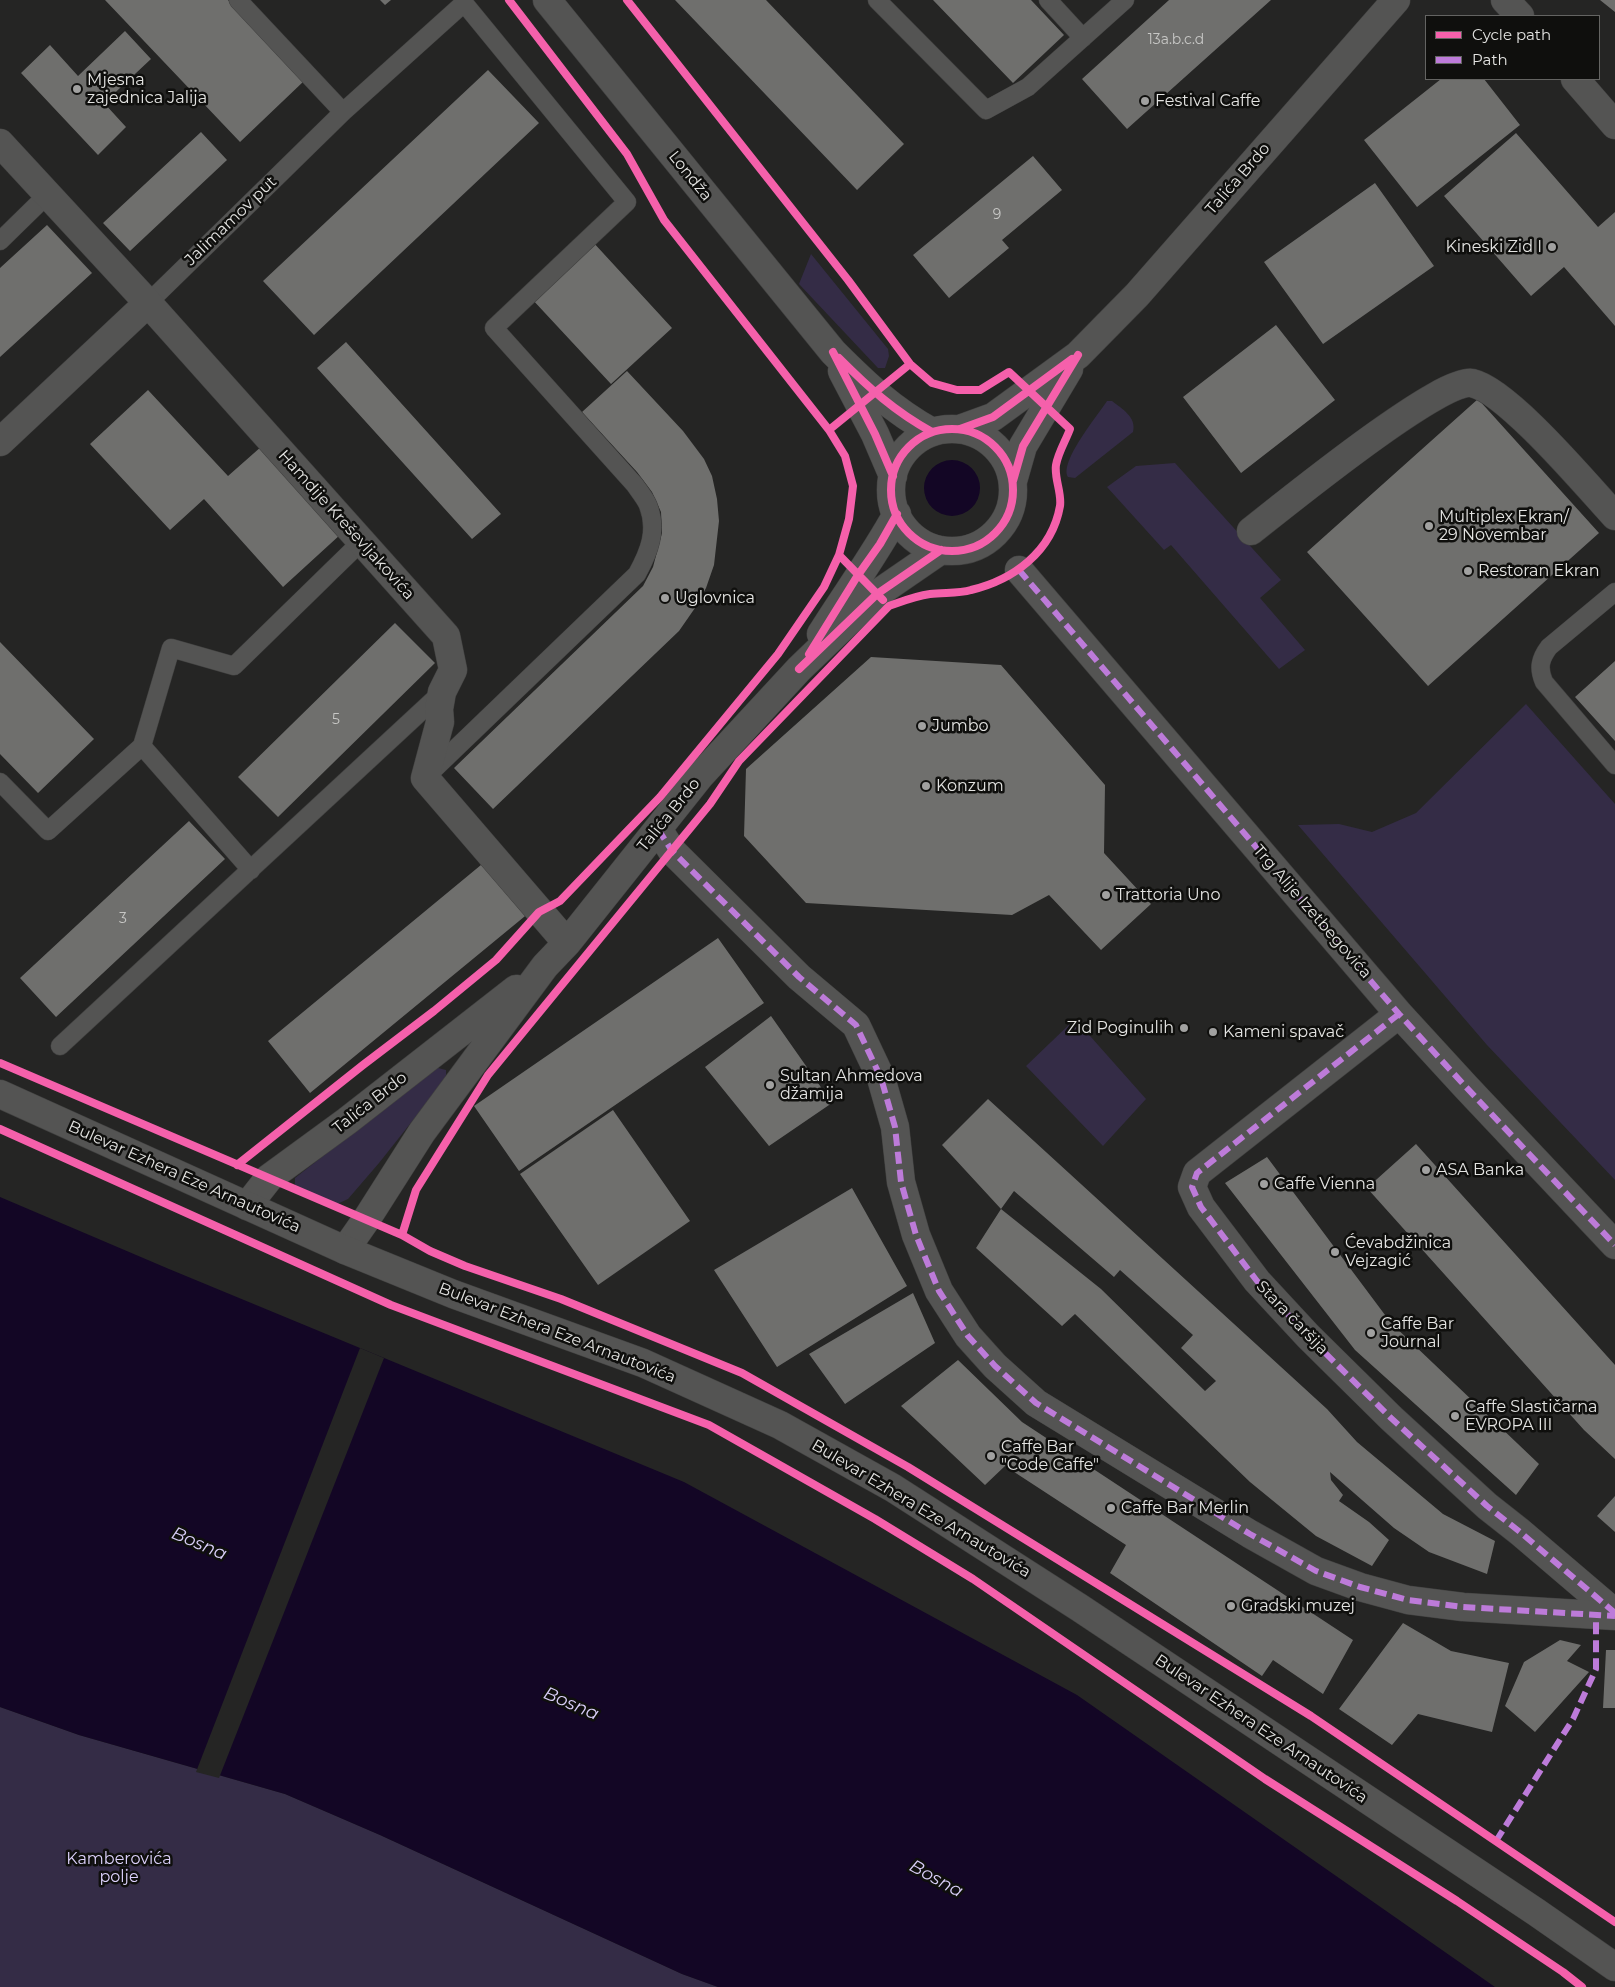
<!DOCTYPE html>
<html>
<head>
<meta charset="utf-8">
<style>
	body { margin:0 }
	#map { position:relative; width:1615px; height:1987px; overflow:hidden; background:#252524; font-family:Montserrat,sans-serif }
	canvas { display:block }
	.legend { position:absolute; left:1425px; top:15px; width:175px; height:65px; box-sizing:border-box; background:#0f0f0d; border:1px solid #646462; margin:0; padding:6px 9px; list-style:none; font-size:15px; color:#e4e4e2 }
	.legend li { display:flex; align-items:center; gap:10px; height:25px }
	.legend b { width:25px; border:1px solid #646462 }
</style>
</head>
<body>
<div id="map">
<canvas width="1615" height="1987"></canvas>
<ul class="legend">
<li><b style="height:6px;background:#f560ab"></b>Cycle path</li>
<li><b style="height:6px;background:#bd7bd9"></b>Path</li>
</ul>
</div>
<script>
const context = document.querySelector('canvas').getContext('2d');
context.lineJoin = 'round';
function paint(path, color) { context.fillStyle = color; context.fill(path, 'evenodd'); }
function trace(path, color, width, dash) { context.strokeStyle = color; context.lineWidth = width; context.lineCap = dash ? 'butt' : 'round'; context.setLineDash(dash || []); context.stroke(path); }
function write(font, color, halo, rows, align = 'center') {
  context.font = font + ' Montserrat,sans-serif'; context.lineWidth = 5; context.setLineDash([]); context.textBaseline = 'middle'; context.strokeStyle = halo; context.fillStyle = color; for (const [text, x, y, turn = 0] of rows) {
    context.save(); context.translate(x, y); context.rotate((+turn || 0) * Math.PI / 180); context.textAlign = isNaN(turn) ? turn : align; if (halo) context.strokeText(text, 0, 0); context.fillText(text, 0, 0); context.restore();
  }
}
paint(new Path2D(`
	M811 254 888 349 889 356 885 368H878L799 284Z
	M1107 401H1112C1122 409 1137 417 1133 432L1075 478 1068 477C1059 462 1098 415 1107 401Z
	M1175 463 1281 580 1260 598 1305 650 1279 669 1171 545 1164 550 1107 487 1136 466Z
	M1526 704 1615 804V1180L1487 1045 1298 825 1339 824 1372 832 1416 813Z
	M1075 1019 1146 1099 1103 1146 1026 1066Z
	M438 1068 446 1070V1075L444 1081 379 1163 348 1199 337 1204 295 1187V1178L433 1070Z
	M0 1707 79 1735 285 1794 380 1835 682 1974 718 1987H0Z`), '#342c46');
paint(new Path2D(`
	M924 488a28 28 0 1 1 56 0a28 28 0 1 1-56 0Z
	M0 1197 169 1269 684 1482 1077 1695 1495 1987H718L682 1974 380 1835 285 1794 79 1735 0 1707Z`), '#130625');
paint(new Path2D(`
	M360 1348 384 1358 219 1778 196 1772Z`), '#252524');
paint(new Path2D(`
	M105 0H228L304 81 240 142Z
	M380 0H391L385 5Z
	M675 0H766L904 144 857 190Z
	M933 0H1031L1064 35 1013 83Z
	M1169 0H1271L1127 129 1082 79Z
	M1600 0H1615V12Z
	M125 31 151 59 104 103 126 127 98 155 21 73 50 45 78 76Z
	M488 70 539 123 314 335 263 281Z
	M1441 79H1484L1520 125 1417 207 1364 140Z
	M201 132 227 160 130 251 103 223Z
	M1516 133 1598 227 1615 212V326L1564 267 1531 296 1444 196Z
	M1033 156 1062 190 1002 240 1009 248 949 298 913 255Z
	M1375 183 1434 266 1323 344 1264 262Z
	M47 225 92 273 0 357V268Z
	M592 241 672 328 611 384 531 298Z
	M1276 325 1335 400 1241 473 1183 397Z
	M346 342 501 514 472 539 317 368Z
	M627 371 683 431 704 459 712 476 717 499 719 521 714 565 706 588 695 608 679 631 493 809 454 768 643 586 653 567 662 533 661 512 652 492 637 472 582 412Z
	M148 390 228 476 262 446 341 534 283 587 204 499 170 530 90 444Z
	M1478 399 1599 533 1428 686 1307 552Z
	M395 623 435 663 278 817 238 777Z
	M0 642 94 739 38 793 0 754Z
	M871 657 1001 665 1105 785 1104 853 1151 904 1101 950 1049 895 1012 915 806 903 744 836 746 769Z
	M1615 661V741L1575 697Z
	M189 821 225 859 56 1017 20 978Z
	M487 860 530 912 310 1093 268 1041Z
	M718 938 764 1003 519 1171 474 1106Z
	M771 1016 832 1103 769 1146 705 1067Z
	M988 1099 1327 1409 1357 1442 1443 1514 1495 1541 1487 1574 1429 1552 1394 1528 1330 1472 1331 1480 1343 1495 1339 1501 1369 1522 1389 1540 1372 1566 1316 1536 1250 1482 1075 1314 1062 1326 976 1248 1001 1209 1101 1289 1205 1391 1216 1381 1181 1348 1193 1335 1120 1270 1114 1277 1014 1191 1001 1209 942 1145Z
	M613 1110 690 1221 598 1285 520 1174Z
	M1416 1144 1615 1365V1459L1584 1430 1367 1188Z
	M1267 1157 1391 1323 1539 1464 1516 1495 1355 1350 1225 1183Z
	M852 1188 907 1286 777 1367 714 1270Z
	M913 1293 935 1343 845 1404 809 1354Z
	M958 1360 1022 1422 1353 1640 1323 1694 1273 1660 1262 1676 1110 1573 1126 1545 1005 1466 985 1485 901 1406Z
	M1615 1496V1532L1597 1516Z
	M1403 1623 1451 1651 1509 1663 1492 1732 1418 1714 1392 1745 1339 1709Z
	M1560 1640 1581 1645 1567 1661 1589 1672 1535 1732 1505 1706 1524 1662Z
	M1606 1650H1615V1708H1603Z`), '#6f6f6d');
const service = new Path2D(`
	M238 0 343 112
	M877 0 986 110 1028 87 1125 0
	M1048 0 1083 38
	M0 241 47 195
	M148 303 343 112 464 3 627 202 494 328 635 485C639 491 645 498 648 505 658 531 649 552 637 574L427 776
	M1615 592 1549 647C1540 659 1538 668 1544 682L1615 765
	M142 746 171 648 234 666 361 542
	M0 782 48 831 142 746 251 870
	M60 1046 442 692`);
const pedestrian = new Path2D(`
	M1019 570 1399 1014 1466 1087 1615 1245
	M1399 1014 1197 1173 1192 1187 1201 1207 1257 1281 1308 1336 1391 1418 1487 1506 1520 1532 1615 1613`);
const minor = new Path2D(`
	M547 0 833 352C866 385 891 409 932 432
	M1505 0 1520 16
	M1575 79 1615 125
	M0 143 148 303 446 636 453 670 442 692 439 709 440 722 425 778 567 943
	M842 371 875 434 893 476
	M960 429 993 417 1078 355 1137 295 1396 0
	M891 490a61 61 0 1 1 122 0a61 61 0 1 1-122 0Z
	M0 442 148 303
	M1013 481 1023 446 1069 369
	M1251 531C1283 506 1441 377 1472 383 1508 391 1588 487 1615 516
	M821 634C846 594 874 556 897 514
	M658 829 672 851 799 977 856 1025 881 1078 895 1127 901 1182 916 1235 939 1291 968 1336 995 1366 1036 1403 1250 1534 1316 1571 1360 1587 1408 1600 1463 1607 1615 1616
	M247 1206 269 1178 347 1121 516 989
	M345 1250 366 1220 422 1132 545 966 567 943 700 776 799 669 877 594 941 550`);
const tertiary = new Path2D(`
	M0 1094 345 1250 453 1294 643 1363 780 1425 893 1488 1080 1608 1536 1912 1615 1967`);
trace(service, '#414140', 19);
trace(pedestrian, '#414140', 29);
trace(minor, '#414140', 29);
trace(tertiary, '#414140', 29);
trace(service, '#545453', 18);
trace(pedestrian, '#545453', 28);
trace(minor, '#545453', 28);
trace(tertiary, '#545453', 28);
trace(new Path2D(`
	M1019 570 1399 1014 1466 1087 1615 1245
	M658 829 672 851 799 977 856 1025 881 1078 895 1127 901 1182 916 1235 939 1291 968 1336 995 1366 1036 1403 1250 1534 1316 1571 1360 1587 1408 1600 1463 1607 1615 1616
	M1399 1014 1197 1173 1192 1187 1201 1207 1257 1281 1308 1336 1391 1418 1487 1506 1520 1532 1615 1613
	M1496 1841 1573 1719 1596 1669V1616`), '#bd7bd9', 6, [12, 6]);
trace(new Path2D(`
	M833 352 875 434 893 476
	M839 358C869 388 894 411 932 432
	M960 429 993 417 1072 359
	M891 490a61 61 0 1 1 122 0a61 61 0 1 1-122 0Z
	M829 430 910 364
	M1013 481 1023 446 1078 355
	M839 555 883 600
	M809 654 858 575 880 544 897 514
	M799 669 877 594 941 550
	M0 1063 402 1235 430 1251 465 1266 561 1299 742 1373 908 1467 1311 1716 1615 1922
	M0 1129 391 1305 709 1425 875 1519 973 1579 1265 1779 1457 1901 1563 1972 1582 1987
	M237 1165 363 1065 434 1011 496 960 539 912 560 901 660 797 778 654 824 587 839 555 849 519 853 486 845 456 829 430 664 220 627 154 509 0
	M402 1235 416 1190 488 1075 710 804 739 761 889 606C903 601 915 596 930 594 943 592 958 594 971 590 1013 580 1052 552 1060 506 1062 493 1054 478 1056 465 1058 453 1066 440 1070 429L1009 372 980 390H957L932 383 910 364 848 280 627 0`), '#f560ab', 8);
for (const [x, y, r, color] of [
	[77,89,5,"#a1a1a0"],
	[1145,101,5,"#a1a1a0"],
	[1552,247,5,"#a1a1a0"],
	[1429,526,5,"#a1a1a0"],
	[1468,571,5,"#a1a1a0"],
	[665,598,5,"#a1a1a0"],
	[922,726,5,"#a1a1a0"],
	[926,786,5,"#a1a1a0"],
	[1106,895,5,"#a1a1a0"],
	[1184,1028,5,"#a1a1a0"],
	[1213,1032,5,"#a1a1a0"],
	[770,1085,5,"#a1a1a0"],
	[1426,1170,5,"#a1a1a0"],
	[1264,1184,5,"#a1a1a0"],
	[1335,1252,5,"#a1a1a0"],
	[1371,1333,5,"#a1a1a0"],
	[1455,1416,5,"#a1a1a0"],
	[991,1456,5,"#a1a1a0"],
	[1111,1508,5,"#a1a1a0"],
	[1231,1606,5,"#a1a1a0"]
]) { const dot = new Path2D(); dot.arc(x, y, r, 0, 2 * Math.PI); context.fillStyle = color; context.fill(dot); trace(dot, '#0f0f0d', 2); }
write('14px', '#c7c7c5', null, [
	["13a.b.c.d",1176,40],
	["9",997,215],
	["5",336,720],
	["3",123,919]
]);
write('16px', '#e4e4e2', '#0f0f0d', [
	["Mjesna",87,80],
	["zajednica Jalija",87,98],
	["Festival Caffe",1155,101],
	["Kineski Zid I",1542,247,"right"],
	["Multiplex Ekran/",1439,517],
	["29 Novembar",1439,535],
	["Restoran Ekran",1478,571],
	["Uglovnica",675,598],
	["Jumbo",932,726],
	["Konzum",936,786],
	["Trattoria Uno",1116,895],
	["Zid Poginulih",1174,1028,"right"],
	["Kameni spavač",1223,1032],
	["Sultan Ahmedova",780,1076],
	["džamija",780,1094],
	["ASA Banka",1436,1170],
	["Caffe Vienna",1274,1184],
	["Ćevabdžinica",1345,1243],
	["Vejzagić",1345,1261],
	["Caffe Bar",1381,1324],
	["Journal",1381,1342],
	["Caffe Slastičarna",1465,1407],
	["EVROPA III",1465,1425],
	["Caffe Bar",1001,1447],
	["\"Code Caffe\"",1001,1465],
	["Caffe Bar Merlin",1121,1508],
	["Gradski muzej",1241,1606]
], 'left');
write('16px', '#e4e4e2', '#0f0f0d', [
	["Londža",690,176,51],
	["Talića Brdo",1238,179,-49],
	["Jalimamov put",231,221,-44],
	["Hamdije Kreševljakovića",346,525,48],
	["Talića Brdo",669,815,-51],
	["Trg Alije Izetbegovića",1312,912,49],
	["Talića Brdo",370,1103,-38],
	["Bulevar Ezhera Eze Arnautovića",184,1177,24],
	["Stara čaršija",1292,1318,46],
	["Bulevar Ezhera Eze Arnautovića",557,1333,21],
	["Bulevar Ezhera Eze Arnautovića",921,1509,31],
	["Bulevar Ezhera Eze Arnautovića",1261,1729,34]
]);
write('16px', '#ddd2fc', '#0f0f0d', [
	["Kamberovića",119,1859],
	["polje",119,1877]
]);
write('italic 18px', '#d9cef8', '#0f0f0d', [
	["Bosna",199,1544,23],
	["Bosna",571,1704,23],
	["Bosna",936,1879,29]
]);
</script>
</body>
</html>
